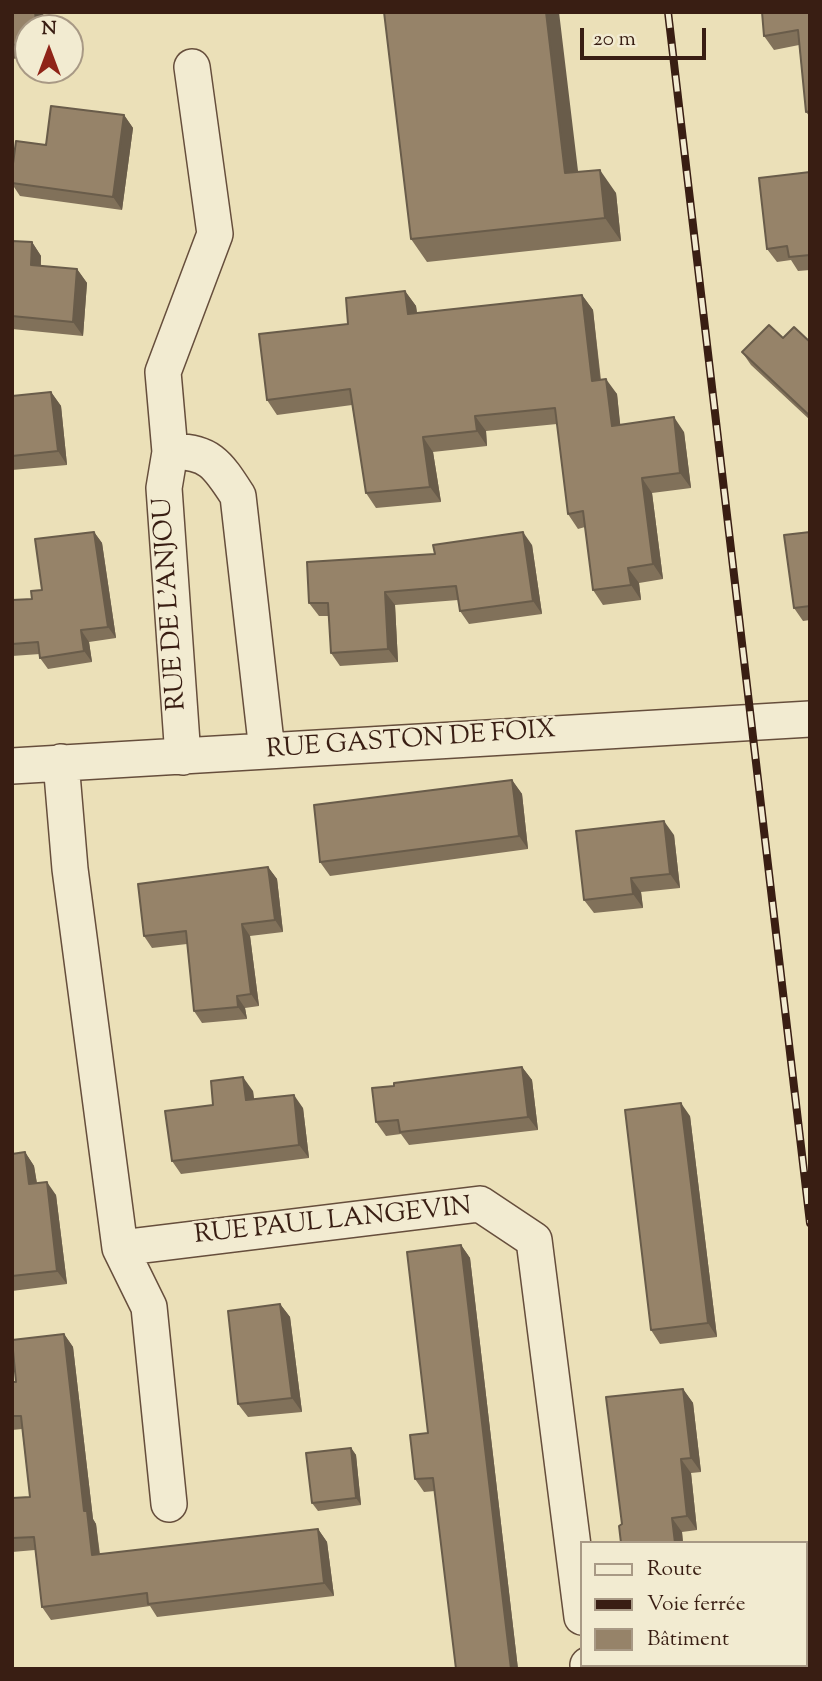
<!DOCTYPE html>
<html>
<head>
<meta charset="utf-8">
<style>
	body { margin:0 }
	#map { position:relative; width:822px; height:1681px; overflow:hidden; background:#ebe0b8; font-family:"Sorts Mill Goudy",serif }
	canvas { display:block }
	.frame { position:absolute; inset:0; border:14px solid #391e13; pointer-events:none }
	.legend { position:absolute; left:580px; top:1541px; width:228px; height:126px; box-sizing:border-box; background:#f2ebd1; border:2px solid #a89985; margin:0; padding:9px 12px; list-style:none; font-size:21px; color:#391e13 }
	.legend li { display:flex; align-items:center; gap:14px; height:35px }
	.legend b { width:35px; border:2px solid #a89985 }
	.north { position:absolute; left:14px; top:14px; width:70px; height:70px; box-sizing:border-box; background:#f2ebd1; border:2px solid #a89985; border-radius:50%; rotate:0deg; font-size:19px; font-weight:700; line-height:28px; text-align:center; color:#391e13 }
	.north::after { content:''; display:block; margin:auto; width:24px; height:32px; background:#8f2418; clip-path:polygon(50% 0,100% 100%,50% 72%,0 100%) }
	.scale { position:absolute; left:580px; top:28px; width:126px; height:32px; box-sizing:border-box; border:4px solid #391e13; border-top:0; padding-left:9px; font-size:21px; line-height:24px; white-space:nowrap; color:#391e13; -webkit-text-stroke:5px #f2ebd1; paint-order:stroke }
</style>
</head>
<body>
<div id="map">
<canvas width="822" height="1681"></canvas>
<div class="frame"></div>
<ul class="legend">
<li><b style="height:9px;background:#f2ebd1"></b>Route</li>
<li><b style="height:9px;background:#391e13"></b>Voie ferrée</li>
<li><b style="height:19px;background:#968369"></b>Bâtiment</li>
</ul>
<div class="north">N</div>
<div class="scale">20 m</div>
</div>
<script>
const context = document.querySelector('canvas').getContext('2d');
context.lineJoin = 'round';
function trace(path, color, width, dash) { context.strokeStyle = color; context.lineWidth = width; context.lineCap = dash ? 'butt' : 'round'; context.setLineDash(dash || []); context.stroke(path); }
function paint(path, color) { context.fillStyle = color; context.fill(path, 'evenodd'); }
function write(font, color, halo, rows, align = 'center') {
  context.font = font + ' "Sorts Mill Goudy",serif'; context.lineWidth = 5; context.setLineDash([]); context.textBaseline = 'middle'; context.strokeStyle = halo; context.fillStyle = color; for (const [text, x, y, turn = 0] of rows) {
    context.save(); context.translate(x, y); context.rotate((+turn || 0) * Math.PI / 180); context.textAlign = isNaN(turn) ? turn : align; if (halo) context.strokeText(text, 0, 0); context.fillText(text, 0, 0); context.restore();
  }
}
const minor = new Path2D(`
	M170 452C209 450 218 465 238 496L267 751
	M183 757 164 488 170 452 163 372 215 234 192 67
	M61 762 70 869 120 1248 480 1204 534 1240 582 1617
	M12 766 810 719
	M120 1248 149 1307 169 1504
	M588 1665 589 1669`);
trace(minor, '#664e3c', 38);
trace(minor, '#f2ebd1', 35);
const rail = new Path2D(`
	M668 12 810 1223`);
trace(rail, '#391e13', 8);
trace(rail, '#f2ebd1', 5, [16]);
paint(new Path2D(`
	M12 12 28 28V57L12 59Z
	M810 12V117L806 112 799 45 774 50 764 36Z
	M124 115 133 128 122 210 20 196 12 184V171Z
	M578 172 616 193 621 241 427 262 411 239Z
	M810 172V270L798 271 791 260 777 262 767 249Z
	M12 241 32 242 41 256V266L77 269 87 283 83 336 12 329Z
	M405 291 416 306 417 313 582 295 593 310 601 380 617 394 620 425 684 432 691 488 652 493 663 579 639 583 641 600 603 605 593 590 585 527 578 529 568 514 557 424 486 431 487 446 433 452 441 502 376 508 366 493 352 405 277 415 267 400 348 324Z
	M783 338 810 342V420L751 365 742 352Z
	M51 392 61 406 67 465 12 470V396Z
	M94 532 102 543 116 638 89 642 92 662 48 669 40 658V654L12 656V600L32 599 42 590Z
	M810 532V620L803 621 794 608Z
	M532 545 542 614 469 624 460 611 458 600 395 605 398 662 340 666 331 653 329 616H319L309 603 435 554Z
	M512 780 522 794 528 849 330 876 320 862Z
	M674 835 680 888 641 892 643 908 594 913 584 900Z
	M268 867 277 879 283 932 250 936 259 1006 245 1008 247 1019 202 1023 194 1011 187 944 152 948 144 936Z
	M522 1067 532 1080 538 1130 409 1145 401 1134 386 1136 376 1122 394 1086Z
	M253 1091 254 1100 303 1108 309 1158 181 1174 172 1161 213 1105Z
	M690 1116 717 1337 660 1344 651 1330Z
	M25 1152 34 1166 37 1183 56 1195 67 1284 12 1291V1154Z
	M461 1245 470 1258 518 1669H456L435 1491 424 1492 415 1479 428 1433Z
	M280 1304 290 1317 302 1412 248 1417 238 1404Z
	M64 1334 73 1347 93 1519 96 1524 100 1554 318 1529 327 1542 334 1596 157 1617 150 1606 51 1620 42 1607 35 1550 12 1552V1498L30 1497 22 1429 12 1430V1382H16Z
	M683 1389 693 1403 701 1472 691 1473 697 1530 682 1532 683 1543H621L622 1524Z
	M351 1448 356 1455 361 1505 318 1511 312 1503Z`), '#81715a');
paint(new Path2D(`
	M35 12H43L45 28H37Z
	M546 12H559L581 196 565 173Z
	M124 115 133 128 122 210 113 197Z
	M600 170 616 193 621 241 605 218Z
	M32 242 41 256 40 279 31 265Z
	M77 269 87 283 83 336 73 322Z
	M405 291 416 306 419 329 408 314Z
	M582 295 593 310 602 396 592 381Z
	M606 379 617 394 622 441 612 426Z
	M51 392 61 406 67 465 58 451Z
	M475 416 486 431 487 446 477 431Z
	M674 417 684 432 691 488 680 473Z
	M423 437 433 452 441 502 430 487Z
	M642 478 652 493 663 579 653 564Z
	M94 532 102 543 116 638 108 627Z
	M523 532 532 545 542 614 533 601Z
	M628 568 639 583 641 600 631 585Z
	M385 592 395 605 398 662 388 649Z
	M81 630 89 642 92 662 84 651Z
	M512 780 522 794 528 849 519 836Z
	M664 821 674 835 680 888 670 874Z
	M268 867 277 879 283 932 275 920Z
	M631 878 641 892 643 908 633 894Z
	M242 924 250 936 259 1006 251 994Z
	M237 996 245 1008 247 1019 238 1007Z
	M522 1067 532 1080 538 1130 528 1117Z
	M243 1077 253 1091 256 1114 246 1100Z
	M294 1095 303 1108 309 1158 299 1145Z
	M681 1103 690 1116 717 1337 708 1323Z
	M25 1152 34 1166 39 1197 29 1184Z
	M47 1182 56 1195 67 1284 57 1271Z
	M461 1245 470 1258 518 1669H511Z
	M280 1304 290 1317 302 1412 292 1398Z
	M64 1334 73 1347 93 1519 96 1524 101 1568 92 1555 84 1511Z
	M683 1389 693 1403 701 1472 691 1458Z
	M351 1448 356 1455 361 1505 356 1498Z
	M681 1459 691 1473 697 1530 687 1516Z
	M672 1518 682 1532 683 1543H675Z
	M318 1529 327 1542 334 1596 324 1583Z
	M714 1665H722L723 1669H714Z`), '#695c4a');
const building = new Path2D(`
	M12 12H35L37 28H28V43L12 45Z
	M384 12H546L565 173 600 170 605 218 411 239Z
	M762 12H810V111L806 112 798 30 764 36Z
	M51 106 124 115 113 197 12 183V171L16 141 46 145Z
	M810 172V255L789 257 787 246 767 249 759 178Z
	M12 241 32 242 31 265 77 269 73 322 12 316Z
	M405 291 408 314 582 295 592 381 606 379 612 426 674 417 680 473 642 478 653 564 628 568 631 585 593 590 583 511 568 514 555 408 475 416 477 431 423 437 430 487 366 493 350 389 267 400 259 334 348 324 346 298Z
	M769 325 783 338 794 327 810 342V416L742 352Z
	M51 392 58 451 12 456V396Z
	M94 532 108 627 81 630 84 651 40 658 38 642 12 644V600L32 599 31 591 42 590 35 539Z
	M523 532 533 601 460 611 456 586 385 592 388 649 331 653 328 603H309L307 562 435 554 433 545Z
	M810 532V606L794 608 784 535Z
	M512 780 519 836 320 862 314 805Z
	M664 821 670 874 631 878 633 894 584 900 576 831Z
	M268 867 275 920 242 924 251 994 237 996 238 1007 194 1011 186 931 144 936 138 884Z
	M522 1067 528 1117 400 1132 398 1120 376 1122 372 1088 394 1086V1083Z
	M243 1077 246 1100 294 1095 299 1145 172 1161 165 1111 213 1105 211 1081Z
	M681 1103 708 1323 651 1330 625 1110Z
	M25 1152 29 1184 47 1182 57 1271 12 1276V1154Z
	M461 1245 511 1669H456L433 1478 415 1479 410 1435 428 1433 407 1252Z
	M280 1304 292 1398 238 1404 228 1311Z
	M64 1334 84 1511H87L92 1555 318 1529 324 1583 148 1604 147 1593 42 1607 34 1537 12 1538V1498L30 1497 21 1416H12V1382H16L12 1340Z
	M683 1389 691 1458 681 1459 687 1516 672 1518 675 1543H621L619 1526 622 1524 606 1397Z
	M351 1448 356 1498 312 1503 306 1453Z
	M639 1665H714V1669H639Z`);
paint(building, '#968369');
trace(building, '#695c4a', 2);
write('26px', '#391e13', '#f2ebd1', [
	["RUE DE L'ANJOU",172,604,-94],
	["RUE GASTON DE FOIX",411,742,-4],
	["RUE PAUL LANGEVIN",333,1223,-6]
]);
</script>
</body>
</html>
